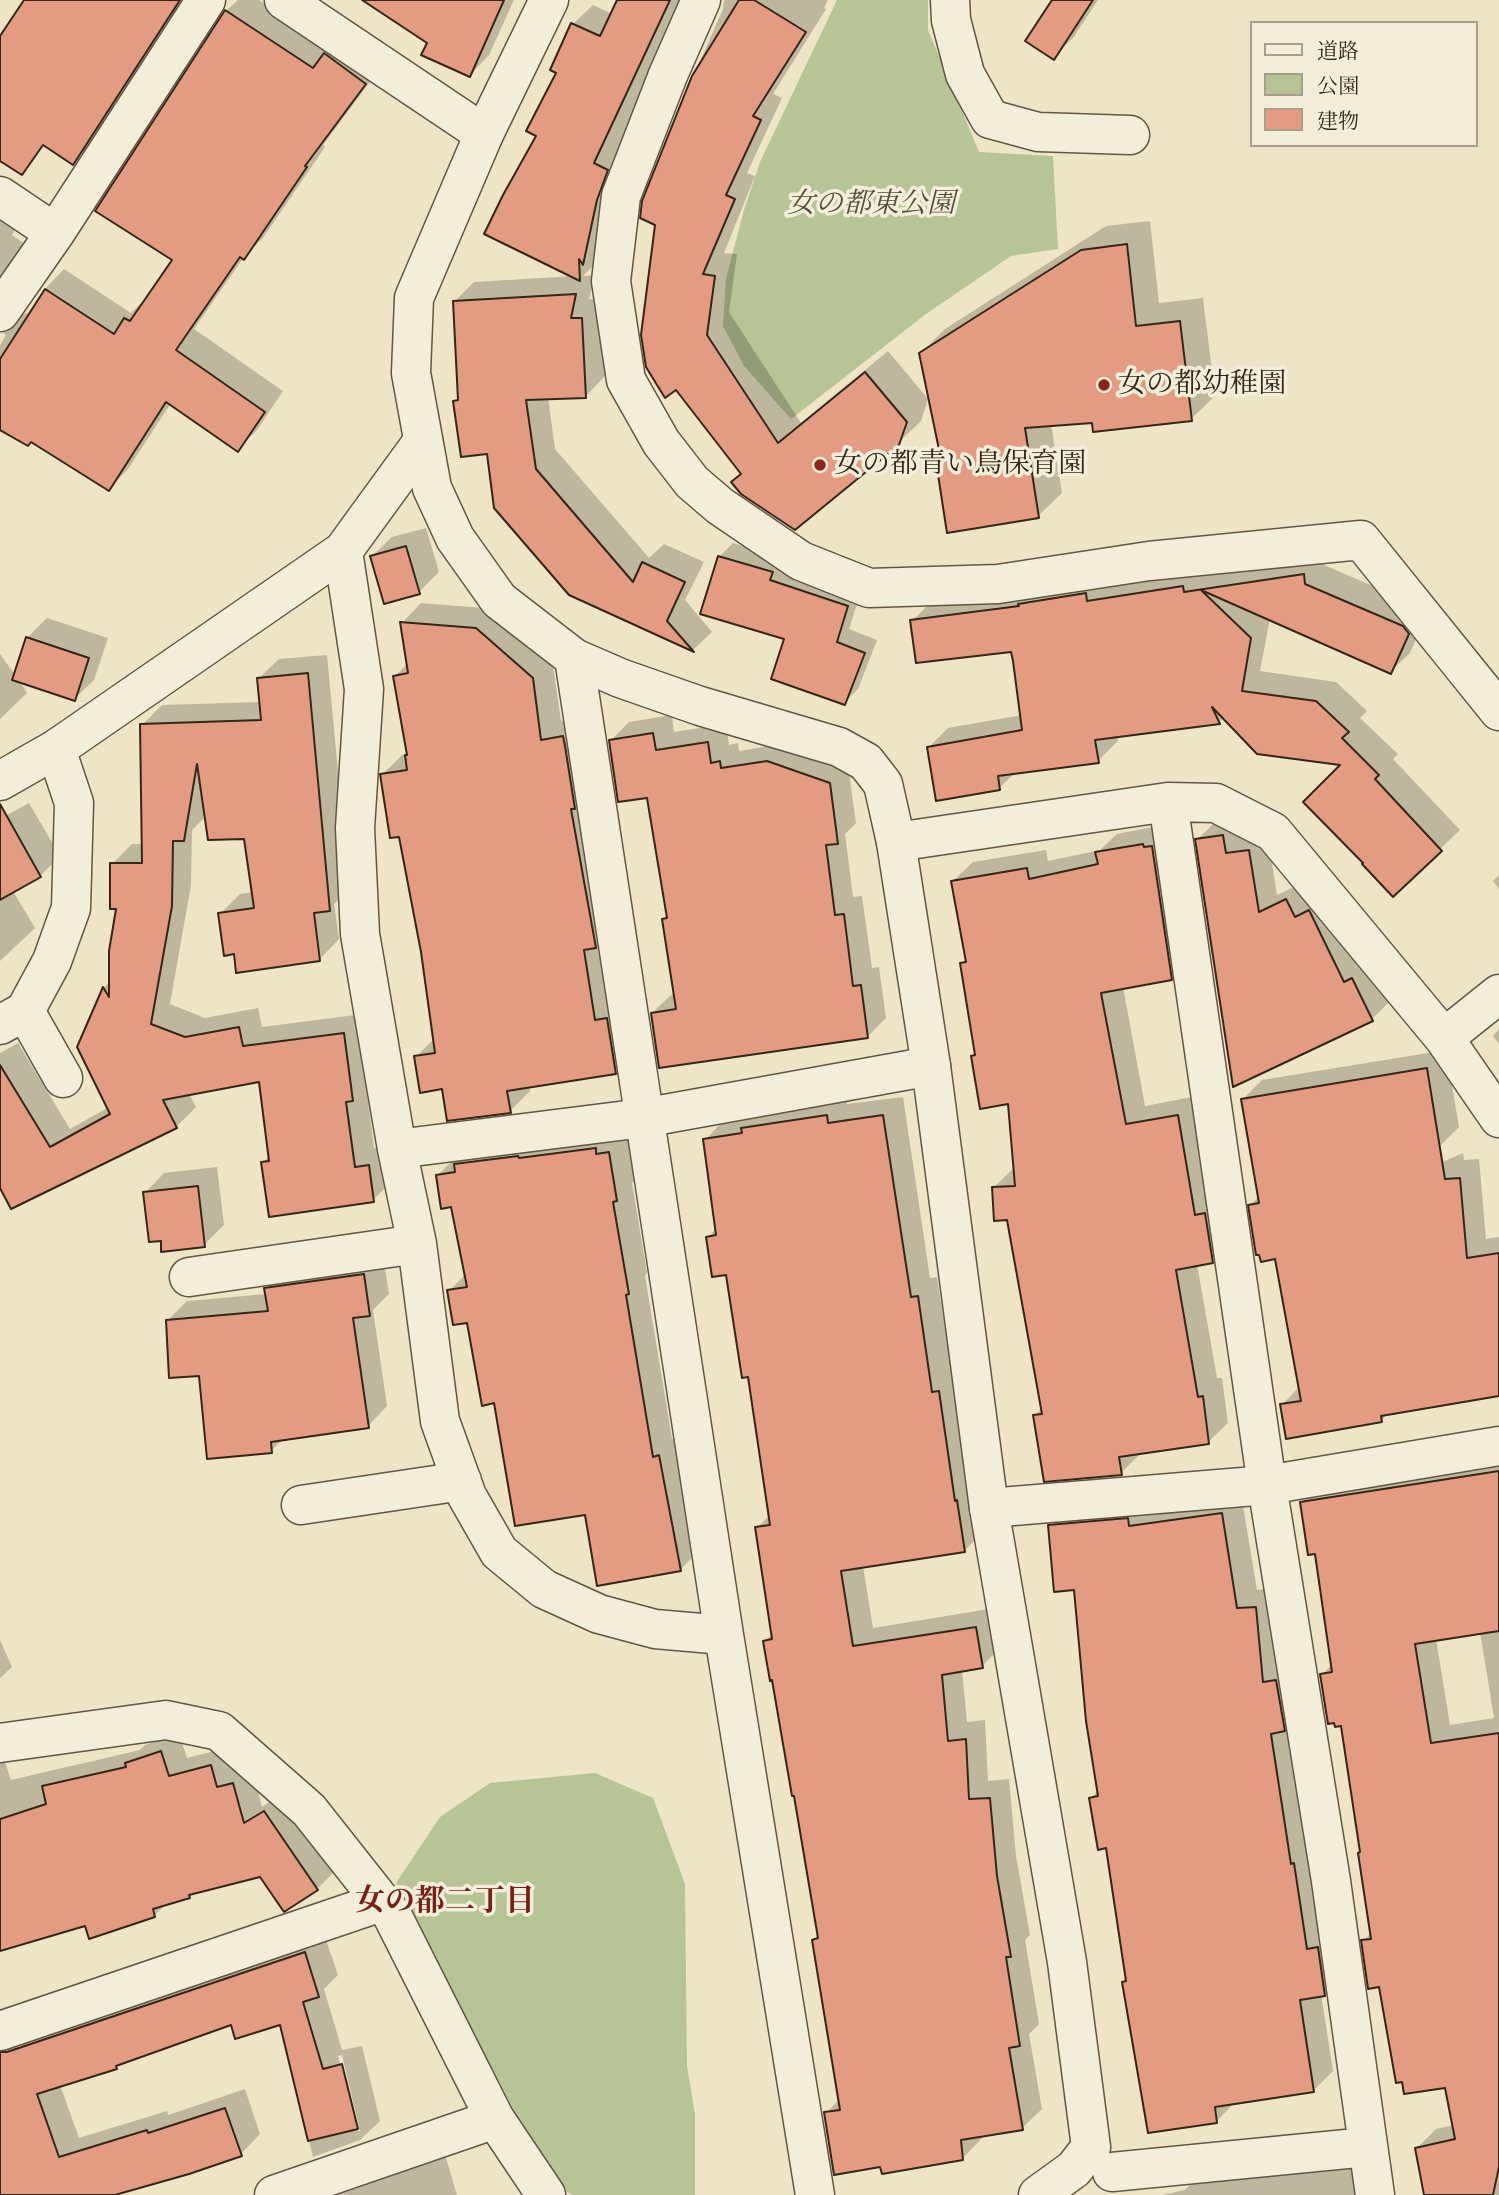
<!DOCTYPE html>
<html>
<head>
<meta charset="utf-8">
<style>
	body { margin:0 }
	#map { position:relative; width:1499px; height:2195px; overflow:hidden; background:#ede5c5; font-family:"Gentium Book Plus","Noto Serif JP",serif }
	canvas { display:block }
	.legend { position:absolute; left:1250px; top:21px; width:228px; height:126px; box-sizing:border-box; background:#f3eed9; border:2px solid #a79e8c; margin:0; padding:9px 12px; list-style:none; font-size:21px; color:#352619 }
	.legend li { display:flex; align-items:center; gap:14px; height:35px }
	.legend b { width:35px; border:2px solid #a79e8c }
</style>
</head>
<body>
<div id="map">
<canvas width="1499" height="2195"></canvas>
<ul class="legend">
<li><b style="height:9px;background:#f3eed9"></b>道路</li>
<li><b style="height:19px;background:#b7c596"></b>公園</li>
<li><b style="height:19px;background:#e39c81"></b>建物</li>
</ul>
</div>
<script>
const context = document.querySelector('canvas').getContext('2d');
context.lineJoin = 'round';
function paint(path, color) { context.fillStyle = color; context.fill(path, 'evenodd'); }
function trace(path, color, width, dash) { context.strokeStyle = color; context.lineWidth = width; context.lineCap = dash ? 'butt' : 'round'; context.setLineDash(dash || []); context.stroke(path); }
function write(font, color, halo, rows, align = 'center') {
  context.font = font + ' "Gentium Book Plus","Noto Serif JP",serif'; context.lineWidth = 7; context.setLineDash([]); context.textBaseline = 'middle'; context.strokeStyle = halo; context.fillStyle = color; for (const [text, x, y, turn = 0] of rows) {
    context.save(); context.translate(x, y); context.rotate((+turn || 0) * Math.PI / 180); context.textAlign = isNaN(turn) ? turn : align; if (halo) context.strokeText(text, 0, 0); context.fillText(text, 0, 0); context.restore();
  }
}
paint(new Path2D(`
	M837 0H928V30L979 152 1053 156 1058 249 1011 256 926 314 791 419 744 366 723 326 726 278 744 210 760 162Z
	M595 1773 653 1798 685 1884 687 2066 695 2114V2195H573L553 2185 396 1883 440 1817 490 1783Z`), '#b7c596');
paint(new Path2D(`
	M27 0H185L92 143 73 163 44 144 0 122V39Z
	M238 0H259L331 48 384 63 323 145 325 147 263 238 244 257 194 329 283 391 257 430 238 449 171 403 128 469 109 489 32 440 0 428V345L6 335 3 333 22 314 28 313 45 289 64 269 131 313 145 299 174 260 226 11Z
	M365 0H514L489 55 470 75 429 42Z
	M619 0H687L599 260 583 276 595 275 589 299H601L605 376 586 396 548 397 555 449 649 558 664 544 704 562 685 600 712 632 693 650 570 593 488 452 455 402 460 396 455 301 474 282 574 276 538 135 573 24 593 5 612 14Z
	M724 0H828L824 8 826 9 773 94 782 98 747 173 755 176 724 253 737 254 729 312 801 423 888 351 928 399 921 421 898 443 742 473 676 388 690 84 723 9Z
	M1055 0H1098L1073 38 1053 57Z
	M0 220 15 230 12 235 25 244 0 281Z
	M1150 221 1159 303 1203 298 1215 396 1191 419 1093 421 1051 424 1062 493 1038 516 949 531 936 456 941 451 921 353 945 329 1106 226Z
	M426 528 439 572 419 592 372 556 392 537Z
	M733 543 785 559 861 592 849 629 877 640 858 689 844 703 787 638 719 557Z
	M1323 555 1324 565 1422 607 1427 614 1410 653 1390 672 1270 618 1260 671 1336 682 1367 711 1360 718 1398 754 1393 759 1460 830 1393 894 1343 764 1224 717 1219 722 1117 735 1118 741 1098 761 1016 772 999 788 929 747 948 728 1022 715 1012 651 912 621 932 601Z
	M421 603 496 609 552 659 561 721 582 717 635 1053 615 1073 529 1086 530 1091 510 1111 443 1087 416 1057 435 1038 422 951 401 835 382 775 402 755 409 754 395 676 408 663 402 623Z
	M47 618 108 638 94 680 74 699 19 680 27 693 0 719V654L15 675 27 638Z
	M327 655 349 889 334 904 339 939 320 959 235 952 220 914 240 894 253 892 246 837 204 809 203 819 192 830 191 885 170 1004 205 1018 258 1008 262 1027 363 1014 372 1080 366 1086 374 1148 388 1146 393 1180 373 1200 263 1162 270 1156 260 1080 189 1093 196 1107 176 1127 0 1185V1053L18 1043 70 1129 109 1107 79 1047 104 988 110 981 118 908 112 864 132 844H144L142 725 162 705 261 702 259 678 279 659Z
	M672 715 674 732 726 724 729 745 738 743 739 751 787 743 848 765 856 823 845 834 853 897 862 896 872 968 879 967 886 1018 867 1037 652 1013 671 995 675 994 664 919 668 915 649 796 611 740 629 722Z
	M29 803 60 856 40 876 13 891 35 928 0 961V819Z
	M1216 821 1267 832 1277 895 1305 882 1390 1001 1372 1019 1234 1084 1197 840Z
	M1162 825 1190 959 1171 979 1123 987 1145 1106 1197 1096 1231 1242 1212 1262 1197 1264 1217 1378H1222L1228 1423 1208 1442 1140 1452V1454L1121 1473 1035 1415 1042 1408 1008 1218 993 1188 1013 1169H1015L1010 1102 972 1057 977 1053 962 963 967 958 953 881 973 862 1046 850 1048 861 1100 850 1117 834Z
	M1499 875V889L1493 881Z
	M1499 1029V1044L1493 1036Z
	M1446 1050 1459 1127 1439 1147 1427 1169 1463 1153 1464 1160 1479 1159 1486 1239 1499 1237V1394L1389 1412 1382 1420 1282 1405 1300 1386 1276 1257 1250 1205 1260 1196 1243 1099 1262 1080Z
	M846 1096 847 1104 903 1097 930 1278 937 1277 952 1374 959 1373 984 1531 964 1551 863 1566 873 1628 995 1608 1001 1647 982 1666 962 1670 967 1722 985 1720 988 1781 1009 1779 1016 1856 1030 1935 1025 1940 1039 2024 1029 2034 1042 2109 1022 2128 982 2135V2138L963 2158 882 2165 826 2113 840 2099 814 1940 819 1934 773 1678 765 1641 773 1634 757 1528 770 1515 750 1376 728 1273 708 1237 717 1228 705 1140 724 1120Z
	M628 1133 635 1180 632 1183 647 1273 645 1276 672 1439 678 1437 700 1550 680 1570 495 1401 469 1321 449 1291 466 1274 453 1205 438 1175 457 1156Z
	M217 1167 224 1225 204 1245 162 1239 145 1193 164 1173Z
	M383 1255 389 1294 373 1310 387 1406 368 1426 283 1439 271 1451 201 1374 167 1321 187 1301 267 1294 266 1289 286 1269Z
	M1499 1455V2195H1426L1417 2148 1436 2129 1454 2125 1447 2086 1363 1941 1372 1932 1362 1851 1342 1724 1322 1675 1332 1664 1317 1552 1302 1502 1322 1483ZM1480 1632 1494 1718 1450 1725 1436 1639Z
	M1241 1494 1257 1590 1275 1588 1344 1974 1324 1994H1321L1333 2071 1314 2090 1235 2102 1217 2121 1124 1982 1127 1979 1107 1846 1091 1798 1099 1790 1075 1588 1050 1526 1069 1506Z
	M0 1640 12 1667 0 1678Z
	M179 1734 187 1758 230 1747 251 1765 262 1807 283 1793 335 1871 317 1889 261 1875 193 1893 189 1897 167 1903 154 1916 86 1924 0 1949V1757L3 1756 11 1780 140 1750 145 1745Z
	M324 1934 338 1975 324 1989 342 2050 362 2046 380 2121 360 2140 313 2157 281 2022 232 2023 121 2062 116 2067 60 2085 79 2138 167 2111 168 2115 245 2089 260 2134 241 2154 111 2195H0V2041ZM342 2055 360 2131H356L338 2056Z
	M1369 2153 1373 2195H1162L1185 2190 1196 2178Z
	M445 2155 457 2195H307Z`), '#0003');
const building = new Path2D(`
	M24 0H180L73 165 43 145 22 175 0 161V36Z
	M362 0H504L470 77 421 55 427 43Z
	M617 0H670L594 163 608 170 597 200 583 265 579 259 580 281 484 234 503 195 536 136 526 131 556 73 550 70 571 23 600 36Z
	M739 0H754L806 32 753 116 761 120 726 195 735 199 703 274 715 276 707 335 778 443 865 372 907 422 899 445 795 530 741 494 731 482 741 474 676 390 665 398 646 367 641 335 655 225 640 218 642 201 692 76Z
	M1052 0H1093L1054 60 1025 41Z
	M225 10 313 68 324 53 366 84 305 166 307 167 244 260 240 257 176 350 265 412 238 452 166 402 109 491 31 442 28 446 0 430V359L45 289 114 334 124 318 130 321 172 260 95 211Z
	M1127 244 1136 326 1180 321 1192 421 1093 432 1092 423 1025 428 1039 518 947 533 935 455 942 464 919 353 1081 250Z
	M576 294 571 318H582L586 398 526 400 536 469 633 582 642 562 685 582 667 621 694 652 569 595 494 508 487 454 461 457 453 401 458 400 453 301Z
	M406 546 420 594 384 604 370 556Z
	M718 556 773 572 770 580 848 606 837 642 865 653 845 705 771 679 784 639 700 614Z
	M1304 574 1305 584 1403 626 1409 634 1391 674 1201 590 1251 638 1242 691 1316 701 1349 732 1342 738 1379 775 1375 779 1442 851 1393 897 1362 864 1363 863 1303 802 1340 765 1257 754 1212 707 1220 724 1095 740 1099 763 998 776 1000 790 936 801 927 747 1022 730 1013 661 1011 652 916 663 910 620 1019 606 1018 604 1086 593 1087 601 1183 586 1184 592Z
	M400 622 476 628 533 678 541 740 563 736 565 746 575 809H571L596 948 584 950 595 1020 607 1018 616 1074 507 1091 511 1113 447 1121 442 1089 420 1093 414 1056 435 1053 421 952 399 837 390 838 380 774 407 770 405 755H407L393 676 408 673Z
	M26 637 89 658 75 701 12 680Z
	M308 673 330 911 314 913 320 961 236 973 234 954 224 956 218 913 254 908 244 839 208 840 197 764 184 841H173L172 906 151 1024 185 1037 239 1027 243 1046 344 1033 353 1101 346 1102 355 1167 369 1165 374 1202 269 1217 261 1162 269 1161 259 1082 163 1100 177 1128 11 1209 0 1188V1065L50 1147 110 1114 77 1047 103 987 109 997V951L116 909H110V863H142L140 724 261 720 257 678Z
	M653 733 656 750 708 742 711 763 720 761 721 768 767 761 830 783 838 844 826 845 835 915 844 914 853 986 861 985 868 1038 659 1068 651 1013 676 1009 662 919 667 918 647 798 618 802 609 740Z
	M0 804 41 877 0 900Z
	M1223 835 1226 853 1249 850 1259 912 1286 899 1295 917 1309 910 1344 982 1352 978 1373 1021 1233 1087 1195 839Z
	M1143 844 1144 847 1152 846 1172 980 1101 993 1126 1124 1178 1115 1195 1215 1205 1213 1213 1263 1176 1270 1198 1397 1203 1396 1209 1444 1119 1457 1122 1475 1044 1482 1033 1415 1042 1414 1007 1220 994 1221 992 1187 1015 1186 1008 1104 980 1109 971 1056 975 1055 960 963 966 962 951 881 1027 868 1029 879 1098 864 1095 852Z
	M1427 1068 1445 1179 1460 1178 1467 1258 1499 1253V1396L1381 1416 1382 1422 1286 1439 1280 1404 1301 1401 1275 1259 1261 1262 1259 1255H1256L1248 1205 1259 1203 1241 1099Z
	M827 1115 828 1123 883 1115 911 1297 918 1296 932 1392 939 1391 955 1501 957 1500 965 1552 841 1571 853 1646 976 1627 983 1668 942 1675 948 1741 966 1739 969 1799 990 1798 997 1876 1011 1957H1006L1020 2046 1009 2048 1023 2130 961 2140 963 2160 882 2174 880 2167 834 2175 824 2112 840 2110 812 1940 818 1938 794 1796H792L772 1680 770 1681 763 1641 772 1639 755 1527 770 1525 748 1377 742 1378 726 1275 712 1277 706 1237 716 1235 703 1139 742 1133 741 1128Z
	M596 1148V1154L609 1152 617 1201 613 1202 629 1294 626 1295 653 1457 659 1455 681 1571 597 1586 585 1515 515 1526 494 1403 482 1406 467 1323 453 1325 447 1290 467 1287 451 1207 441 1209 436 1175 455 1172 454 1164 518 1156 519 1158Z
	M198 1186 205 1247 161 1252V1241L149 1242 143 1192Z
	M364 1274 370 1316 353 1318 369 1428 271 1442 272 1453 207 1459 199 1376 169 1378 166 1320 268 1311 264 1288Z
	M1499 1471V1631L1415 1644 1431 1743 1499 1733V2167L1493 2195H1424L1415 2148 1455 2139 1445 2088 1404 2094 1402 2082 1396 2083 1379 1987 1368 1989 1361 1940 1371 1939 1358 1853 1360 1852 1341 1726 1335 1727 1334 1723 1328 1724 1320 1674 1332 1672 1315 1554 1308 1555 1300 1502Z
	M1222 1513 1237 1608 1256 1607 1263 1682 1276 1680 1285 1731 1271 1734 1291 1864 1294 1863 1307 1949 1318 1947 1325 1996 1300 2000 1314 2092 1215 2107 1217 2123 1148 2133 1122 1982 1126 1981 1106 1848 1098 1850 1089 1798 1098 1796 1086 1721 1074 1590 1054 1592 1048 1525 1128 1518 1129 1526Z
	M161 1751 169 1776 211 1765 217 1787 233 1783 244 1823 264 1811 318 1890 284 1912 260 1877 189 1895 190 1898 153 1909 155 1917 89 1939 85 1926 0 1951V1819L46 1804 42 1786 126 1767 125 1763Z
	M305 1952 319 1997 303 2002 323 2069 342 2064 358 2129 308 2141 280 2025 235 2039 231 2025 116 2066 117 2069 37 2094 59 2157 147 2130 148 2133 225 2108 242 2156 189 2174 115 2195H0V2052H7Z`);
paint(building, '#e39c81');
trace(building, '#352619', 2);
const minor = new Path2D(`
	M284 0 484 134
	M701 0 668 75 621 196 611 281 626 380 661 442 692 482 720 506 801 561 869 588 998 584 1149 561 1361 540 1499 711
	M950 0 951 20 965 74 990 119 1038 132 1130 135
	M0 196 55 233
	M0 312 55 233 206 0
	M343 551 364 689 355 828 360 934 397 1149 417 1244 440 1421 467 1496 499 1552 544 1589 599 1614 655 1629 724 1635
	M574 658 724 1635 815 2195
	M0 781 56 749 343 551 423 441
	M1168 802 1267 1485 1331 1881 1375 2195
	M896 842 1168 802 1216 803 1273 832 1444 1038 1499 1118
	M25 1011 63 1078
	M0 1025 25 1011 52 961 71 908 74 803 56 749
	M1444 1038 1499 994
	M397 1149 643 1118 931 1066
	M189 1277 417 1244
	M301 1505 462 1481
	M989 1508 1267 1485 1499 1446
	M0 2031 381 1902
	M1112 2172 1367 2147
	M274 2195 495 2119`);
const tertiary = new Path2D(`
	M549 0 484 134 414 298 411 373 432 488 455 538 499 600 574 658 620 678 700 706 839 747 866 762 883 784 896 842 931 1066 989 1508 1067 1962 1091 2147 1074 2169 1038 2195
	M0 1743 166 1720 219 1731 309 1810 392 1915 495 2119 546 2195`);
trace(minor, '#635644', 41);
trace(tertiary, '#635644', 41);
trace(minor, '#f3eed9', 38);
trace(tertiary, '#f3eed9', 38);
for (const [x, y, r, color] of [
	[1104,385,7,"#8f2418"],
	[820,465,7,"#8f2418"]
]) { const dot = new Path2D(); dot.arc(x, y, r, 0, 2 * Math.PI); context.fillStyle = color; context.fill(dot); trace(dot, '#f3eed9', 2.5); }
write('italic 28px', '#564e38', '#f3eed9', [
	["女の都東公園",871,205]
]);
write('28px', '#352619', '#f3eed9', [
	["女の都幼稚園",1118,385],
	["女の都青い鳥保育園",834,465]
], 'left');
write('bold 30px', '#7a1f14', '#f3eed9', [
	["女の都二丁目",445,1902]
]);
</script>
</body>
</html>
